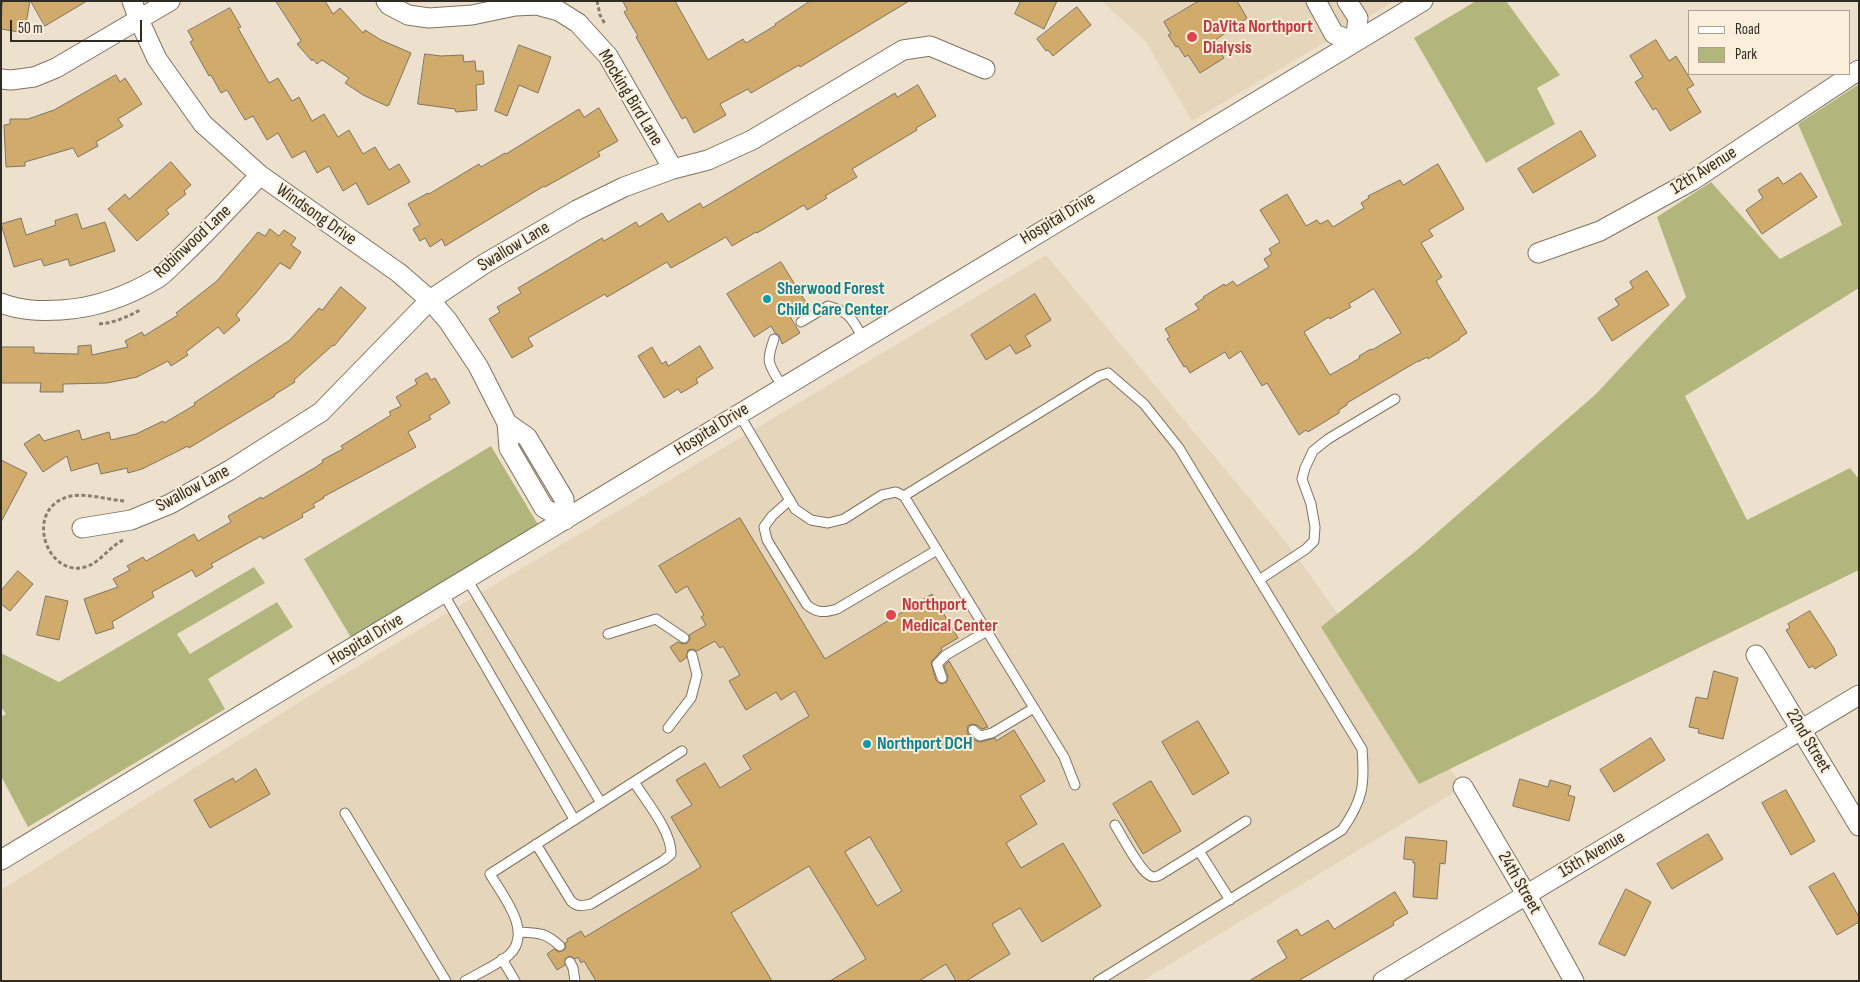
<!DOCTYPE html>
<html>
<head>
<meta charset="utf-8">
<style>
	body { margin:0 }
	#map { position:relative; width:1860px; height:982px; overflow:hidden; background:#ede1cd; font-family:"Sofia Sans Condensed",sans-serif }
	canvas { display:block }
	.frame { position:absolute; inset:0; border:2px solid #302c24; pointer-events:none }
	.legend { position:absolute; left:1688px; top:10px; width:162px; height:65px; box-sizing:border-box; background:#fbeeda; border:1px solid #aaa091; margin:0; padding:6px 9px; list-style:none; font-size:15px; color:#302c24 }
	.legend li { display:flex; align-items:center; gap:10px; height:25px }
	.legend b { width:25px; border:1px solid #aaa091 }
	.scale { position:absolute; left:10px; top:20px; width:132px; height:22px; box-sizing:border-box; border:2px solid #302c24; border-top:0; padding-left:6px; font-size:15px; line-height:18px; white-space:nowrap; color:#302c24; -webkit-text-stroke:4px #fbeeda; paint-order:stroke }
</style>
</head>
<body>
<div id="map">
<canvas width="1860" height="982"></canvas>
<div class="frame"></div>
<ul class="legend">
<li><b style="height:6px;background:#fff"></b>Road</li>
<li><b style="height:14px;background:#b3b67c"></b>Park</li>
</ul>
<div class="scale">50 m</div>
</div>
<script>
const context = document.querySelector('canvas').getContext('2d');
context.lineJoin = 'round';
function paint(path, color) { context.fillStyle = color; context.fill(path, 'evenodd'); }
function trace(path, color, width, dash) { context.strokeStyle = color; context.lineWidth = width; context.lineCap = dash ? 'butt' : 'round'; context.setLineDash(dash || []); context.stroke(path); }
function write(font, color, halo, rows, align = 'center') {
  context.font = font + ' "Sofia Sans Condensed",sans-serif'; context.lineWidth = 4; context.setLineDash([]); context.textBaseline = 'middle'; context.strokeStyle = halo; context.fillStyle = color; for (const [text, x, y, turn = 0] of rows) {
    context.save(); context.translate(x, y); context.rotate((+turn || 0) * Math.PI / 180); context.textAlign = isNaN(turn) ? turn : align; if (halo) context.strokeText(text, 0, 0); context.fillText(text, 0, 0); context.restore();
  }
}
paint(new Path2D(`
	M1102 1H1395L1192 121 1146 42Z
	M1046 255 1286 542 1463 787 1142 981H1V890L320 689Z`), '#e5d5bb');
paint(new Path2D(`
	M1476 1H1506L1560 75 1537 88 1555 124 1486 163 1414 38Z
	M1859 84V288L1685 396 1747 520 1850 468 1859 479V570L1419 784 1321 627 1417 550 1596 394 1686 297 1657 217 1711 182 1780 259 1842 225 1798 124Z
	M491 446 543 533 356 646 304 559Z
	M254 567 265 583 177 634 190 654 277 602 293 627 208 679 225 709 28 827 1 776V717L6 714 1 707V653L59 682Z`), '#b3b67c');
const building = new Path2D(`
	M3 1H30L25 29 20 28 19 32 1 29Z
	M31 1H87L45 26Z
	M276 1H325L333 14 340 8 363 33 365 30 381 40 411 53 389 105 387 106 363 95 345 83 349 78 322 60 317 64 313 59 312 61 297 44 301 41Z
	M623 1H675L708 60 743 39 746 43 776 25 775 24 810 1H909L800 67 799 65 751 93 748 89 720 104 726 115 694 133 686 117 682 119 636 37 638 36 624 12 627 10Z
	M1021 1H1057L1044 29 1015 14Z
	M1199 1H1237L1247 18 1214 41 1224 58 1200 73 1188 55 1185 57 1178 46 1176 47 1168 35 1171 34 1164 22Z
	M1077 7 1091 25 1053 56 1048 50 1046 51 1037 39Z
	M230 8 241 27 238 28 269 83 278 78 292 101 299 97 312 121 324 114 338 137 349 130 363 154 375 147 389 170 399 164 410 182 368 205 356 183 343 191 329 166 317 173 305 151 292 158 278 133 267 140 253 116 245 120 227 90 221 93 211 75 209 76 190 42 193 40 188 31Z
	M1656 40 1669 61 1676 56 1694 85 1687 89 1701 112 1670 131 1656 108 1653 110 1635 82 1643 77 1630 56Z
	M519 45 551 57 538 93 519 85 507 116 495 111Z
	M425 54 441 56 463 55 464 62 475 61 476 71H483L484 84 476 85 477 110 456 112 455 109 418 104Z
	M116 75 120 82 125 78 142 104 118 119 123 126 96 142 98 146 78 157 73 148 25 162V166L6 167 4 125 10 124V119H28L54 110Z
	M918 85 936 116 916 128 917 130 852 169 857 177 825 196 827 198 807 210 804 205 757 233 756 232 732 246 726 237 671 268 667 262 607 297 605 294 528 338 533 346 512 358 489 319 500 312 497 307 521 293 518 288 602 238 604 241 636 222 639 227 662 213 668 222 700 203 703 208 895 93 897 97Z
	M599 108 618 141 598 152 600 156 545 187 544 186 445 246 442 239 430 247 425 238 420 241 413 229 420 225 408 204 428 193 429 194 479 164 481 167 505 153 506 154 579 109 584 117Z
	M1581 131 1596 156 1533 193 1518 169Z
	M171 162 191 185 184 191 186 194 166 210 169 214 137 241 108 209 125 194 129 199Z
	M1438 164 1464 209 1429 230 1433 236 1421 243 1442 277 1436 281 1467 333 1459 338 1460 339 1428 359 1427 357 1418 362V361L1347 403V405L1339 410V413L1308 432 1306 430 1299 435 1267 383 1262 386 1241 351 1229 359 1225 352 1190 373 1186 366 1184 367 1167 339 1170 337 1165 329 1199 309 1195 304 1204 298 1203 297 1224 284 1225 286 1233 281 1237 286 1269 267 1264 259 1272 254 1269 249 1280 242 1260 210 1287 194 1306 226 1317 220 1320 224 1328 220 1333 227 1364 208 1361 203 1369 198 1368 196 1400 180 1403 185ZM1374 289 1401 333 1372 350 1371 349 1359 356 1360 358 1330 375 1304 332 1329 317 1330 319 1351 307 1349 304Z
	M1801 173 1817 197 1762 234 1746 210 1763 198 1758 190 1778 177 1783 184Z
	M77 214 82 229 105 222 115 251 70 266 68 259 44 266 41 259 14 267 1 224 21 218 26 235 56 225 55 221Z
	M270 229 279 236 284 230 296 238 291 245 301 252 290 269 280 263 255 294 236 315 240 320 224 334 218 327 186 352 188 355 171 366 168 361 137 377 107 383 63 384V392H40L41 383H1V347H34V353L78 354V346L91 345 92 355 128 347 125 341 142 332 144 336 178 315 176 313 217 281 258 232 265 236Z
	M781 262 807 304 789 315 800 333 782 344 779 335 775 333 771 326 754 337 727 294Z
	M1647 271 1669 305 1612 341 1598 318 1619 305 1615 299 1633 288 1630 282Z
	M341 287 366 308 334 346 333 345 294 380 295 382 274 395 275 396 189 448 188 446 142 469 128 473 127 468 101 474 98 463 71 471 67 456 43 472 24 444 39 434 44 441 79 430 82 440 109 432 111 440 136 434 163 421 164 423 195 405 194 403 290 340 319 308 322 310Z
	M1035 294 1051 320 1025 336 1031 346 1016 354 1010 345 986 360 971 335Z
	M700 346 713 368 696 379 698 383 681 393 678 389 664 398 638 356 652 347 662 364 666 361 668 366Z
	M427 373 431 380 435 378 450 403 429 416 431 419 408 432 416 447 323 497 324 498 313 504 315 507 302 514 303 517 263 539 261 536 211 564 213 567 196 577 192 570 152 592 154 597 112 622 114 628 96 634 84 599 118 587 113 579 130 570 127 566 143 557 146 561 194 534 198 541 231 522 228 516 261 497 262 499 316 467 323 462 322 460 343 449 341 446 391 415 389 412 401 406 396 397 417 384 415 380Z
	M1 460 27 473 1 522Z
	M740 518 825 659 932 594 958 638 941 648 942 650 931 662 936 680 941 684 947 682 948 676 944 666 949 661 988 727 982 729 977 725 971 724 968 726 967 733 976 741 981 742 995 738 996 741 1014 730 1045 781 1020 796 1037 824 1006 843 1021 868 1063 843 1101 906 1042 942 1020 908 992 924 1010 954 966 981H956L946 964 919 981H830L866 959 809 866 731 913 772 981H596L584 961 581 963 578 957 575 959 570 956 565 959V965L557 970 547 954 554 949 559 952 564 950 566 947 565 943 568 941 567 939 581 931 585 937 701 867 671 817 692 805 676 780 705 763 720 788 751 769 743 756 809 716 795 691 781 700 776 692 746 710 729 681 740 675 723 646 720 648 715 641 697 651 693 649 688 650 686 658 680 662 670 647 678 642 683 644 687 643 690 639 689 635 706 625 701 617 704 615 687 586 676 593 659 566ZM870 837 902 891 877 906 845 852Z
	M18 571 33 584 10 611 1 604V591Z
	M46 596 68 601 59 640 37 635Z
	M1810 611 1835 650H1834L1837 655 1815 669 1813 666 1809 668 1786 630 1790 628 1788 624Z
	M1714 671 1738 678 1723 739 1698 733 1699 729 1689 727 1696 697 1707 699Z
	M1198 721 1229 773 1193 795 1162 742Z
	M1651 738 1665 760 1614 792 1600 770Z
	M256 769 270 794 210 828 194 800 233 778 235 782Z
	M1520 779 1548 787 1550 780 1571 786 1568 795 1575 797 1569 821 1513 806Z
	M1151 781 1181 831 1143 854 1113 804Z
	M1786 790 1815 841 1791 855 1762 803Z
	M1708 834 1723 859 1672 889 1657 864Z
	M1406 837 1447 841 1445 864 1440 863 1437 899 1413 897 1415 863H1413V860L1404 859Z
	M1834 873 1859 917V922L1837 935 1809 887Z
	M1626 889 1651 902 1625 956 1599 944Z
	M1395 892 1408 913 1393 922 1394 925 1298 981H1249L1287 958 1277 941 1297 929 1301 936 1328 920 1334 929Z`);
paint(building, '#d0ab6b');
trace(building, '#7f7462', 1);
const service = new Path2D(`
	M801 322 828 306C850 312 852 319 863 338
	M774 339C765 364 769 364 782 386
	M739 414 795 509 811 520 828 523 844 519 882 495 896 492 904 496 1064 757 1075 785
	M904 496 1099 376 1108 373 1144 404 1179 448 1362 749C1365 785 1363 800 1342 830L1098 981
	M790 500 772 516 764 527 767 540 807 605C817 613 824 613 837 609L937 550
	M467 579 601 803
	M1259 580 1306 549 1314 541 1315 527 1311 504 1302 479 1305 468 1313 451 1328 439 1395 399
	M443 593 574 819
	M608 634 656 619 684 638
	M942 678 937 664 946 655 987 631
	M668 728 691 698 697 675 692 655
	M973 730 980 736 992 733 1034 708
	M345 813 446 981
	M1115 825C1122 836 1139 869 1149 875 1153 878 1156 877 1160 875L1199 851 1230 900
	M536 844 571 901C577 907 582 906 591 904L664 860 671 854C672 832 646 801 634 782
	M1199 851 1246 821
	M518 932C538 933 545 932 560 946
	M502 959 515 981
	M570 962 573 968 575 981
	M465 981C479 973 497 965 509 955 534 932 502 895 490 874L682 751`);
const minor = new Path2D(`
	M132 1 139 20 157 59 203 124 260 175 399 273 430 300 448 321 478 366 507 423 509 448 544 508 565 520
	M386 1 389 5 408 15 429 18 472 15 515 6 537 5 559 11 578 23 608 56 673 169
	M1316 1 1334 34 1355 42 1358 18 1347 1
	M1 79 11 80 34 77 56 68 170 1
	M1538 253 1600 231 1693 180 1859 70
	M1 303C21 311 40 311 61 310 96 308 128 296 158 278 167 272 175 262 183 255 210 229 235 202 260 175
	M507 423 527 437 564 499 565 520
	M82 528 131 520 170 504 230 470 321 412 430 300 484 264 577 210 624 187 673 169 708 160 752 140 903 50 930 46 985 69
	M1756 655 1859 826
	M1463 787 1526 894 1574 981
	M1 860C476 574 948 284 1423 1
	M1383 981 1859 695`);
trace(service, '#7e7361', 11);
trace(minor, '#7e7361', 21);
trace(new Path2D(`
	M597 1 600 15 605 24
	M99 324C114 323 127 317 140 310
	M123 540C109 547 100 563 85 567 46 578 22 507 71 496 88 493 108 500 125 501`), '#878072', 3, [4, 2.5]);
trace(service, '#fff', 9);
trace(minor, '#fff', 19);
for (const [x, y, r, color] of [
	[1192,37,6,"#e0444e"],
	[767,299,5,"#0f9aa8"],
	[891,615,6,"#e0444e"],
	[867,744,5,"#0f9aa8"]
]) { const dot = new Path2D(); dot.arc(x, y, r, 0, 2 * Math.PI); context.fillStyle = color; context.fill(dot); trace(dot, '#fbeeda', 2); }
write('bold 18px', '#be3a42', '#fbeeda', [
	["DaVita Northport",1203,27],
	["Dialysis",1203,48],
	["Northport",902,605],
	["Medical Center",902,626]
], 'left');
write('18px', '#302c24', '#fbeeda', [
	["Mocking Bird Lane",630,98,59],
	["12th Avenue",1704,171,-32],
	["Windsong Drive",316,215,35],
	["Hospital Drive",1058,219,-31],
	["Robinwood Lane",193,242,-43],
	["Swallow Lane",514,247,-31],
	["Hospital Drive",712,430,-32],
	["Swallow Lane",193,489,-28],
	["Hospital Drive",366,640,-31],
	["22nd Street",1808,741,59],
	["15th Avenue",1592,855,-31],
	["24th Street",1519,883,60]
]);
write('bold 18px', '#0d838f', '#fbeeda', [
	["Sherwood Forest",777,289],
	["Child Care Center",777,310],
	["Northport DCH",877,744]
], 'left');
</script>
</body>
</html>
